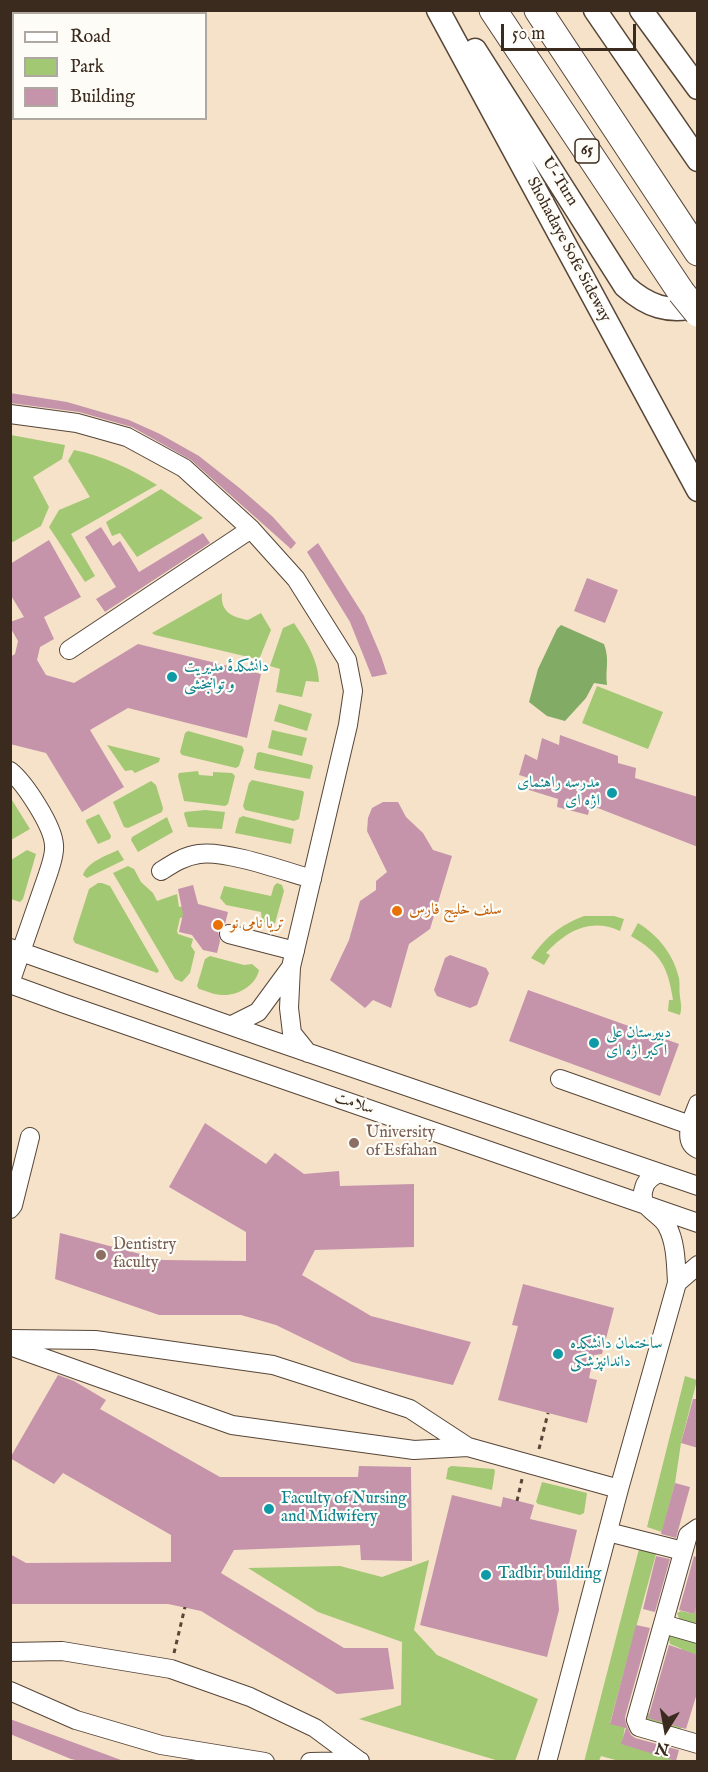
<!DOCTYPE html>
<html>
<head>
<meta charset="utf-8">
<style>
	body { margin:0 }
	#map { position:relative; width:708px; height:1772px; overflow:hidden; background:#f5e2c8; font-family:"IM FELL English",serif }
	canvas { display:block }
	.frame { position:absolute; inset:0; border:12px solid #3b2a1e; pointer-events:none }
	.legend { position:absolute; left:12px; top:12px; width:195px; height:108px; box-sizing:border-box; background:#fdfcf7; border:2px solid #afa8a0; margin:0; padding:8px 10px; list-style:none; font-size:18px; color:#3b2a1e }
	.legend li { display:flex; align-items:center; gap:12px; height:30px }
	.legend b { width:30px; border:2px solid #afa8a0 }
	.north { position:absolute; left:636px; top:1700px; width:60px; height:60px; -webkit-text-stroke:4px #fdfcf7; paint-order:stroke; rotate:191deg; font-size:16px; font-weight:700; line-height:24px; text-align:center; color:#3b2a1e }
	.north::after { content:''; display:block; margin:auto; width:21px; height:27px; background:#3b2a1e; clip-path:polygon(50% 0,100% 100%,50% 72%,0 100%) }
	.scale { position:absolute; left:501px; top:24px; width:135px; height:27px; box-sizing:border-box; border:3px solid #3b2a1e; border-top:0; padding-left:8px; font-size:18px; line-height:21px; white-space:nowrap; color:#3b2a1e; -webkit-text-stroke:4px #fdfcf7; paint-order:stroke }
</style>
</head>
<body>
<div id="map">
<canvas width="708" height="1772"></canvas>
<div class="frame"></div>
<ul class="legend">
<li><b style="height:8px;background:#fff"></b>Road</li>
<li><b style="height:16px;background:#a3c873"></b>Park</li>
<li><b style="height:16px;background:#c594ab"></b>Building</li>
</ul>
<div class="north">N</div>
<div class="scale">50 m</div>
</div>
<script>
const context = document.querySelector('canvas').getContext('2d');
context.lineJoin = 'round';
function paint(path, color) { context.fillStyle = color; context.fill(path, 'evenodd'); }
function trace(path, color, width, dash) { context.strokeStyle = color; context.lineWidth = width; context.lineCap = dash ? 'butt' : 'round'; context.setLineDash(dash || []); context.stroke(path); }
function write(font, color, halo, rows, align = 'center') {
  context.font = font + ' "IM FELL English",Amiri,serif'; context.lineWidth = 4.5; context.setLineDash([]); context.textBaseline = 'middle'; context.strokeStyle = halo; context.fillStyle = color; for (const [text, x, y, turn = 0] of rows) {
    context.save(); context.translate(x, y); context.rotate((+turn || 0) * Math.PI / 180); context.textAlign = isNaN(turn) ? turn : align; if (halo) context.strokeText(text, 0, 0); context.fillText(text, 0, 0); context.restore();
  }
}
paint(new Path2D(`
	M11 435 65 445 62 459 33 477 49 507 41 526 11 543Z
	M74 450C103 456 132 469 157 485L71 534 95 576 85 582 49 527 59 510 90 497 68 461Z
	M161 489 203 518 137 557 120 533 112 536 106 522Z
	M222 593C220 612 232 617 248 620L261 613 271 630 260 657 257 659 155 635 152 633Z
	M294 623C306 641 318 659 319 682L306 681 302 697 276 692 280 669 270 666 283 628Z
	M597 686 663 712 648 749 582 723Z
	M279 704 312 714 307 731 274 721Z
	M272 730 307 738 302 756 268 748Z
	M188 731 242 746 244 750 239 766 236 768 182 755 180 752 185 733Z
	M107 745 160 758 159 762 135 773 132 770 125 771Z
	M260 752 312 765 313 767 310 779 257 770 254 768 257 753Z
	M198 771 199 775 213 776V772L232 773 235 776 228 804 225 806 184 801 178 776 179 773Z
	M252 780 303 791 304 793 299 819 294 821 245 810 243 806 249 783Z
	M151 781 156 785 163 808 162 812 128 828 124 827 113 802Z
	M12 800 30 829 11 840 10 801Z
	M205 810 225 812 222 829 188 827 184 814 185 812Z
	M99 814 111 836 110 839 98 844 86 822V820Z
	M243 816 294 829 291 844 235 833 239 818Z
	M167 817 173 832 138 852 131 840 132 837Z
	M27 850 36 854 23 899 20 902 11 899V860Z
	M118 850 124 860 87 878 83 875C87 862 106 856 118 850Z
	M128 866 134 869 141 882 153 893 157 901 177 894 179 907 197 903 187 917 180 918 177 931 178 934 193 939 191 946 195 952 190 973 182 982 175 979 113 873Z
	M98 883H102L110 886 159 971 157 973 75 943 73 939 89 889Z
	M277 883 282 885 284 891 275 923 271 925 262 921 261 912 226 905 220 898 224 886 271 896 274 886Z
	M584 916H614L624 919 620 931C591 917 566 931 546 953L550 955 544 965 531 958C546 937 560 925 584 916Z
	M638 923C659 936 673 954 679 978 680 984 679 991 680 997 681 1004 682 1008 680 1015L668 1011 669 1000H673C668 966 660 953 631 936Z
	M210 956 244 965 252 964 259 970C256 985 238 996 222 995 215 995 206 991 199 989L197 986 205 959Z
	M685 1376 697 1380 681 1443 675 1483 662 1532 647 1527Z
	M451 1466 494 1469 495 1471 492 1490 446 1479 448 1468Z
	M542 1482 587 1493 584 1513 580 1515 538 1504 536 1502Z
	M639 1549 656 1554 610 1723 625 1727 622 1744 679 1761H619L601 1756 599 1761 584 1762Z
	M429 1560 414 1630 437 1655 538 1699 515 1761H499L359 1719 401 1705 402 1642 318 1612 248 1568 340 1566 382 1577Z
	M697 1601V1626L680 1621 677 1613 681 1611 694 1614Z
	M671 1634 697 1642V1655L694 1654 686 1725 679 1730 643 1720 645 1713 661 1716 682 1649 670 1644 669 1639Z`), '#a3c873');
paint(new Path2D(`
	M561 625 604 644C610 660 605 669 607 685L594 683 586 698 565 721 547 716 529 702 538 669 557 629Z`), '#82ac65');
paint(new Path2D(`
	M10 393 67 402 129 420 160 434 199 456 242 490 273 517 296 543 291 549 191 460 132 427 79 412 10 403Z
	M101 527 113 546 120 541 139 572 203 533 210 543 105 612 96 599 116 587 85 537Z
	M49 540 81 597 44 617 54 639 40 647 37 660 46 675 74 683 138 644 261 674 247 738 128 708 90 730 124 787 82 812 46 753 10 744V657L15 654 18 641 10 627V622L24 617 10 594V564Z
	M318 543 364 616 381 656 387 674 372 677 350 622 307 552Z
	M587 578 618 590 605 623 574 611Z
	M560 735 618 756V763L636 768 635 778 698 797V847L590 805 588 815 557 807 558 799 526 789 529 778 519 775 525 754 537 760 542 738 559 745Z
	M383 802H398L406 817 423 833 433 850 452 856 430 929 409 944 391 1008 373 1000 365 1008 330 980 349 940 360 901 376 890V881L387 872 367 831 368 818 372 808Z
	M193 885 198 904 228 912 225 924 218 931 220 941 217 953 203 950 192 935 179 932 183 914 178 889Z
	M450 955 486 968 489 973 477 1005 470 1008 437 996 434 990 445 958Z
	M528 990 679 1044 660 1096 509 1041Z
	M205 1123 266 1164 275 1153 304 1174 339 1171 340 1186 414 1184V1247L315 1250 302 1275 371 1316 471 1342 453 1385 352 1362 276 1325 241 1315H159L55 1279 60 1233 163 1260 246 1261V1232L169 1187Z
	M523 1284 614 1308 602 1354 594 1355 589 1378 597 1380 587 1423 498 1400 518 1326 512 1325Z
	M58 1375 74 1381 106 1400 100 1409 220 1477H358L359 1466 411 1467 412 1561 361 1560 360 1545 234 1550 221 1573 344 1648H388L394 1689 337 1694 201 1611 168 1604H10V1554L26 1563 171 1562V1535L63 1473 54 1484 10 1458Z
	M693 1399H698V1448L681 1443Z
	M675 1483 690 1487 676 1538 661 1534Z
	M452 1495 501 1507 503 1497 534 1505 530 1519 577 1530 566 1577 556 1575 559 1610 547 1657 420 1625Z
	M656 1556 670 1559 655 1612 643 1609Z
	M694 1556 698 1558V1601L694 1614 679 1610Z
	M636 1625 650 1628 625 1717 626 1724 631 1735 635 1738 679 1750 676 1761 621 1744 626 1728 610 1724Z
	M669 1645 698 1655V1690L686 1729 648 1718Z
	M10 1719 121 1760 120 1761H80L71 1759 10 1734Z`), '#c594ab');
const minor = new Path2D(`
	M10 414 77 423 127 437 184 468 251 529 296 579 347 660 353 691 348 725 291 967 289 1008 292 1033 308 1053
	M69 650 251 529
	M10 771C25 783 53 826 54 845 55 855 51 864 48 874L10 983
	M161 871C172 864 184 856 199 854 226 850 284 871 312 879
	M229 934 295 951
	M10 948 277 1042 698 1186
	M10 984 65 1004 698 1223
	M232 1025 258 1012 291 967
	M560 1079 690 1125
	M698 1104C693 1117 681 1141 698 1149
	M10 1209 13 1205 30 1137
	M677 1283 698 1265
	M10 1339 95 1340 273 1365 410 1409 468 1447 619 1489
	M10 1346 232 1425 414 1450 468 1447
	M698 1528 688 1535 636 1720 639 1727 698 1744
	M608 1532 683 1551
	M663 1624 698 1634
	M10 1652 62 1651 171 1669 250 1697 315 1728 358 1760
	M10 1691 76 1720 161 1745 265 1762
	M310 1762 360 1761
	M547 1762 619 1489 677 1283C676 1265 676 1242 667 1226 660 1212 637 1208 644 1188 646 1180 652 1176 660 1173`);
const major = new Path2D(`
	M438 10 698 490
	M595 10 698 160
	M641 10 698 88
	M475 50 625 286C647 306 669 314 698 306`);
const highway = new Path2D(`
	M493 10 681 292
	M538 10 698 252`);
trace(minor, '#574638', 20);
trace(major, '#574638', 25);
trace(highway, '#574638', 29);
trace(new Path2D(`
	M539 1449 548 1413
	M517 1501 522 1479
	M174 1653 185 1607`), '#574638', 3, [4.5, 4.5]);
trace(minor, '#fff', 18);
trace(major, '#fff', 22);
trace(highway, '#fff', 27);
const highwayBridge = new Path2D(`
	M681 292 698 313`);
trace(highwayBridge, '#574638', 29, []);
trace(highwayBridge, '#fff', 27);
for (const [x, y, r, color] of [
	[172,677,6,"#0f9aa8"],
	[612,793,6,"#0f9aa8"],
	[397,911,6,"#e8710a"],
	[218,925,6,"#e8710a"],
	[594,1043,6,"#0f9aa8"],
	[354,1143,6,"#8d6e63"],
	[101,1255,6,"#8d6e63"],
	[558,1354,6,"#0f9aa8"],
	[269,1509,6,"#0f9aa8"],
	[486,1575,6,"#0f9aa8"]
]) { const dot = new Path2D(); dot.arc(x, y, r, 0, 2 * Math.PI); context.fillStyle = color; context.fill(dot); trace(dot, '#fdfcf7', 2); }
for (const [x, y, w] of [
	[587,151,24]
]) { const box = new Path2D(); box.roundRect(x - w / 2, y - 12, w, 24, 4.5); context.fillStyle = '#fdfcf7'; context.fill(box); trace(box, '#3b2a1e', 1.5); }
write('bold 15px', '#3b2a1e', null, [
	["65",587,151]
]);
write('16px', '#3b2a1e', '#fdfcf7', [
	["U-Turn",559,182,58],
	["Shohadaye Sofe Sideway",568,250,62],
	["سلامت",354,1104,19]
]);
write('16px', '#0d838f', '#fdfcf7', [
	["دانشکدهٔ مدیریت",184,668],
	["و توانبخشی",184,686],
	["مدرسه راهنمای",600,784,"right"],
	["اژه ای",600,802,"right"],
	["دبیرستان علی",606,1034],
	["اکبر اژه ای",606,1052],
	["ساختمان دانشکده",570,1345],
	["داندانپزشکی",570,1363],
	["Faculty of Nursing",281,1500],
	["and Midwifery",281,1518],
	["Tadbir building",498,1575]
], 'left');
write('16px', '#c56008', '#fdfcf7', [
	["سلف خلیج فارس",409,911],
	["تریا نامی نو",230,925]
], 'left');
write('16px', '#785e54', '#fdfcf7', [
	["University",366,1134],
	["of Esfahan",366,1152],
	["Dentistry",113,1246],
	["faculty",113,1264]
], 'left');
</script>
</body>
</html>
